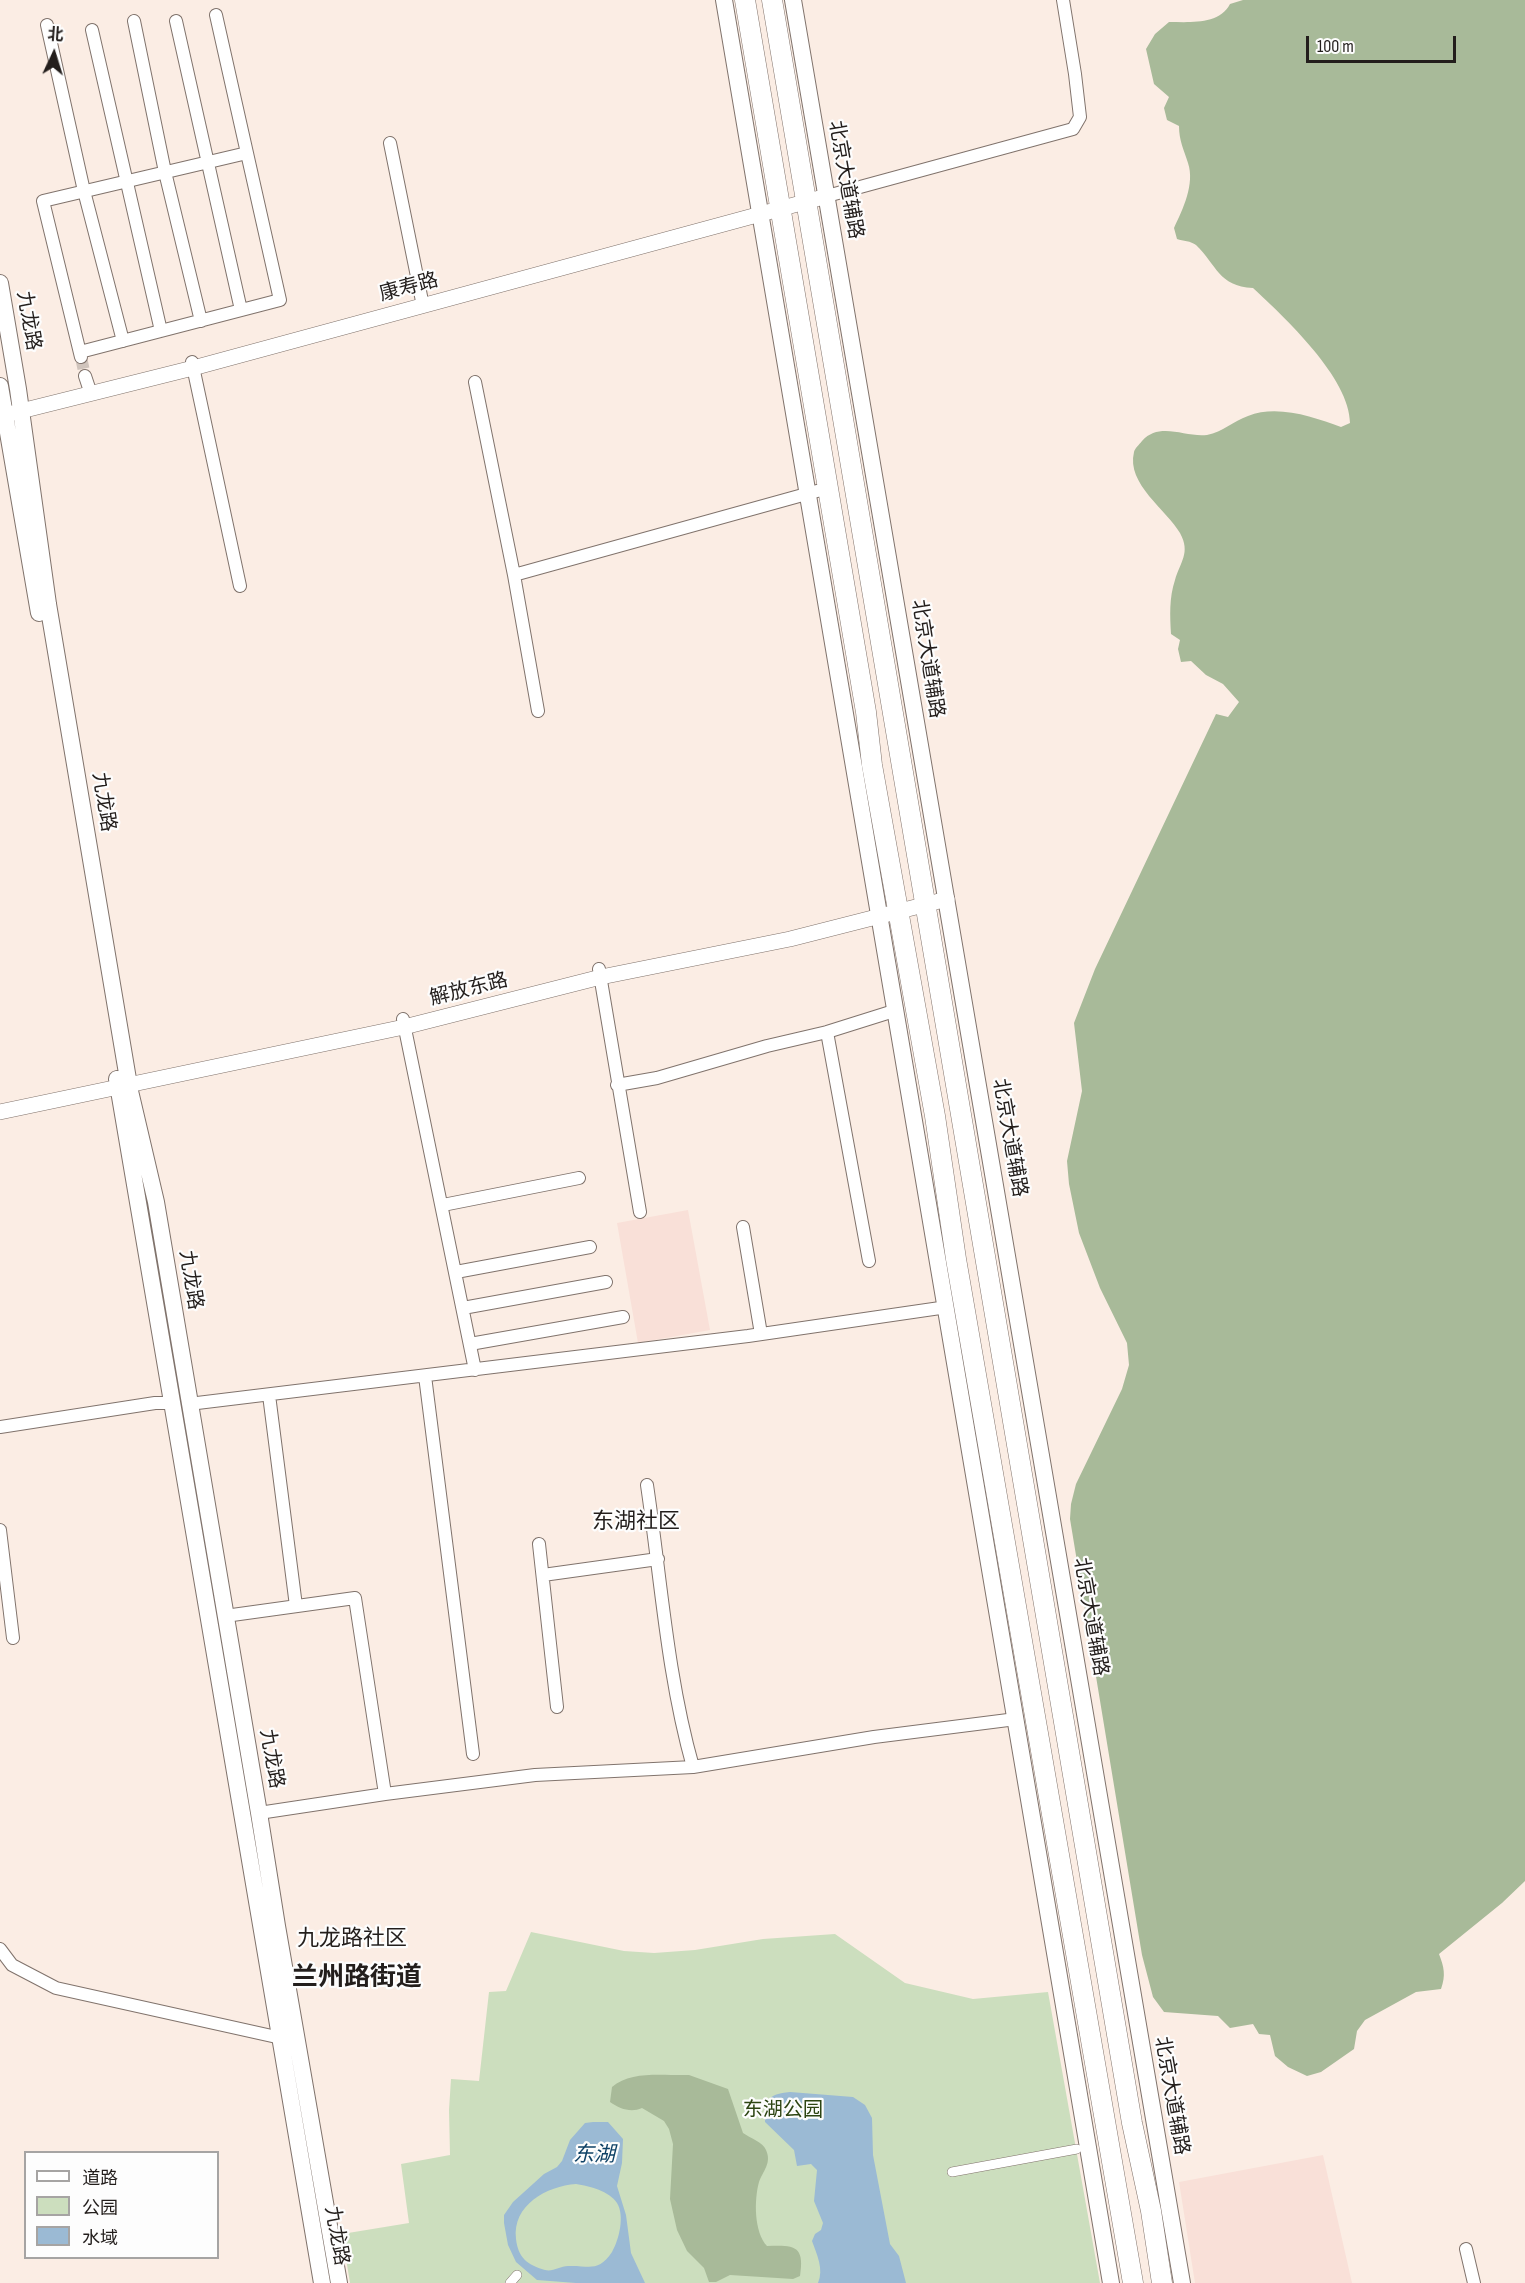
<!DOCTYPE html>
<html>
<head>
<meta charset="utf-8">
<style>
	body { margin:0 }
	#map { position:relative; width:1525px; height:2283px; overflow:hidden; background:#fbede4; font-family:"Sofia Sans Condensed","Noto Sans SC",sans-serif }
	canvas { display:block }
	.legend { position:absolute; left:24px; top:2151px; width:195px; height:108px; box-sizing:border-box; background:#fdfdfd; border:2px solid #a6a4a3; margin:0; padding:8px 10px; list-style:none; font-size:18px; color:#231e1c }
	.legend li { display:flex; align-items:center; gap:12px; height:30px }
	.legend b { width:30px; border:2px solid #a6a4a3 }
	.north { position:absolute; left:24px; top:24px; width:60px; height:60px; -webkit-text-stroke:4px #fdfdfd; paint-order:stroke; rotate:4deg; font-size:16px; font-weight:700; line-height:24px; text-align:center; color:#231e1c }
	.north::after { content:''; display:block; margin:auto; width:21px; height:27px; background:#231e1c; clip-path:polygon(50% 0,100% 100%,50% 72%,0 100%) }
	.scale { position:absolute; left:1306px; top:36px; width:150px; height:27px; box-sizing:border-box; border:3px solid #231e1c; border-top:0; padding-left:8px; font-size:18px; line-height:21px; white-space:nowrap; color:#231e1c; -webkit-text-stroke:4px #fdfdfd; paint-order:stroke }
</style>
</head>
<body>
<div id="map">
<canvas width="1525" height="2283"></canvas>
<ul class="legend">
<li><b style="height:8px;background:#fff"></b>道路</li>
<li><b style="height:16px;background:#ccdebe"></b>公园</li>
<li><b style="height:16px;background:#9bbad4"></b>水域</li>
</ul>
<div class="north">北</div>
<div class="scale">100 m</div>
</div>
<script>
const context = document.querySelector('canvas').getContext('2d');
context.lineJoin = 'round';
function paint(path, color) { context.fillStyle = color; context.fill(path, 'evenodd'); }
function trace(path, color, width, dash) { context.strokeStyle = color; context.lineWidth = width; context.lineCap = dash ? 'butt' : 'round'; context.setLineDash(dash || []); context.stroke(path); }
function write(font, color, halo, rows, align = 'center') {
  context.font = font + ' "Sofia Sans Condensed","Noto Sans SC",sans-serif'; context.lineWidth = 4.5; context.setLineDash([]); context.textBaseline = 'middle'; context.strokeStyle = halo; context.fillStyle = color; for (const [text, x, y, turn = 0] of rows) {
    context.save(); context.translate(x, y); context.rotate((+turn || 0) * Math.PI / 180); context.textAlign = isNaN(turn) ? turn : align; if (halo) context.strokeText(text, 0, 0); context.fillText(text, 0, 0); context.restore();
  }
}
paint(new Path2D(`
	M688 1210 710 1330 638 1343 617 1223Z
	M1323 2155 1352 2283H1195L1179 2182Z`), '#f9e0d8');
paint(new Path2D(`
	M531 1932 624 1951 654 1953 695 1950 763 1939 835 1934 905 1983 973 1999 1048 1992 1100 2283H350L342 2234 409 2223 401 2164 450 2155 449 2110 451 2079 479 2081 489 1992 506 1991Z`), '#ccdebe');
paint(new Path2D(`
	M1243 0H1525V1881L1502 1903 1439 1954C1444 1967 1446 1975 1441 1989L1416 1992 1365 2020 1357 2031 1354 2049 1321 2072 1307 2076 1288 2067 1275 2056 1270 2035 1259 2034 1253 2024 1230 2028 1218 2016 1164 2012 1153 1997 1142 1955 1070 1519 1071 1504 1076 1484 1122 1389 1129 1365 1127 1343 1100 1288 1079 1233 1069 1184 1067 1161 1082 1091 1074 1023 1095 969 1216 714 1228 717 1239 702 1223 684 1206 675 1191 661 1181 662 1178 649 1180 640 1171 634C1170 616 1169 598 1175 580 1180 562 1191 553 1180 533 1167 510 1126 484 1134 452 1135 448 1139 445 1142 441 1160 421 1186 438 1207 435 1223 432 1233 421 1248 416 1277 404 1314 417 1341 427L1350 423C1350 378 1284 317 1253 288 1218 286 1217 265 1196 245 1191 241 1183 241 1177 239L1174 228C1183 209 1195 184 1188 163 1184 150 1179 141 1179 126L1167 120 1164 108 1169 97 1154 84 1146 49 1155 34 1169 22C1190 22 1219 25 1230 4Z
	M689 2075 728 2089 743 2133C750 2138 763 2142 766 2150 772 2163 763 2171 759 2182 754 2200 754 2232 767 2246 794 2245 805 2245 800 2276L793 2279 730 2275 716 2282H709L704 2268 687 2251 677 2230 670 2199 673 2144 669 2129 664 2121 642 2108C631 2113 620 2109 610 2102L612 2087C631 2070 665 2076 689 2075Z`), '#a8ba99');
paint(new Path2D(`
	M790 2092 853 2097 865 2105 872 2118 873 2155 890 2244 899 2256 906 2283H818C824 2269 817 2255 812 2241L815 2234 821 2230 823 2223 814 2201 817 2170 811 2164 797 2166 794 2150 765 2122C765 2101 767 2094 790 2092Z
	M593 2122H608L623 2139 622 2163 617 2186 626 2215 631 2253 645 2283H576L537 2280 516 2262 508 2245 504 2223V2215L513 2202 544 2174 557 2167 562 2161 570 2140 585 2123ZM576 2184C590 2186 609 2191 617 2203 625 2216 619 2240 612 2252 598 2273 589 2265 568 2266 560 2266 553 2272 545 2270 527 2265 518 2257 516 2239 512 2205 547 2186 576 2184Z`), '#9bbad4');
trace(new Path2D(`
	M81 357 85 376`), '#d0c4bc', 12, [12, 6]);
const pedestrian = new Path2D(`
	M952 2172 1077 2149
	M510 2283 517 2275`);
const minor = new Path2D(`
	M134 21 165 172 201 321
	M176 21 241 310
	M47 25 84 191 123 341
	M92 30 161 331
	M390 143 423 306
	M827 196 1073 129 1080 117 1075 74 1063 0
	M80 352 280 300 216 15
	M81 357 43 201 247 153
	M192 362 240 586
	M85 376 91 394
	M475 382 514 575 538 711
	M514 575 828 488
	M599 969 640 1212
	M403 1019 475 1370
	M827 1032 869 1261
	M617 1085 657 1078 767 1046 827 1032 897 1010
	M443 1205 579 1178
	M743 1227 761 1334
	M456 1272 590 1247
	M463 1308 606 1282
	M470 1344 623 1317
	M425 1376 473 1754
	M269 1395 296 1606
	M189 1404 748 1336 947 1307
	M0 1427 155 1403H173
	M647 1485C661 1579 667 1675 693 1767
	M0 1530 13 1638
	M539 1544 557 1707
	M543 1575 658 1559
	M225 1616 355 1598 385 1794
	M259 1813 385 1794 535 1775 693 1767 874 1737 1016 1719
	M0 1949 12 1965 56 1988 281 2038
	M1466 2249 1474 2283`);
const tertiary = new Path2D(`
	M9 414 193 368 827 196
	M0 1112 404 1027 601 977 790 939 947 899`);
const secondary = new Path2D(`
	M724 0 1111 2283
	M793 0 1182 2283
	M0 283 18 389 48 604 130 1091 156 1202 259 1813 277 1926 339 2283
	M0 386 39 613
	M117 1079 322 2283`);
const primary = new Path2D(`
	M745 0 866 712 872 765 935 1116 956 1259 1133 2283
	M772 0 1132 2123 1151 2211 1162 2283`);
trace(pedestrian, '#80736c', 10);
trace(minor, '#80736c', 14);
trace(tertiary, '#80736c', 16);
trace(secondary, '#80736c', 18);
trace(primary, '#80736c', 21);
trace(pedestrian, '#fff', 9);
trace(minor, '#fff', 12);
trace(tertiary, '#fff', 15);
trace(secondary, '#fff', 16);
trace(primary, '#fff', 20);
write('20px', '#231e1c', '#fdfdfd', [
	["北京大道辅路",845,180,80],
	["康寿路",409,288,-15],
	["九龙路",28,321,80],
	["北京大道辅路",927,659,81],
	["九龙路",103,802,81],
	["解放东路",469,990,-14],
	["北京大道辅路",1009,1138,80],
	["九龙路",190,1280,81],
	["北京大道辅路",1090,1617,80],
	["九龙路",271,1759,80],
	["北京大道辅路",1171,2096,80],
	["九龙路",336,2236,80]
]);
write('20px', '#2d4513', '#fdfdfd', [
	["东湖公园",783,2111]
]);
write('italic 21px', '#0e4165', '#fdfdfd', [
	["东湖",594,2156]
]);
write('22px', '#231e1c', '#fdfdfd', [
	["东湖社区",636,1522],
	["九龙路社区",352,1939]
]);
write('bold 26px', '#231e1c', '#fdfdfd', [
	["兰州路街道",357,1978]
]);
</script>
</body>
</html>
